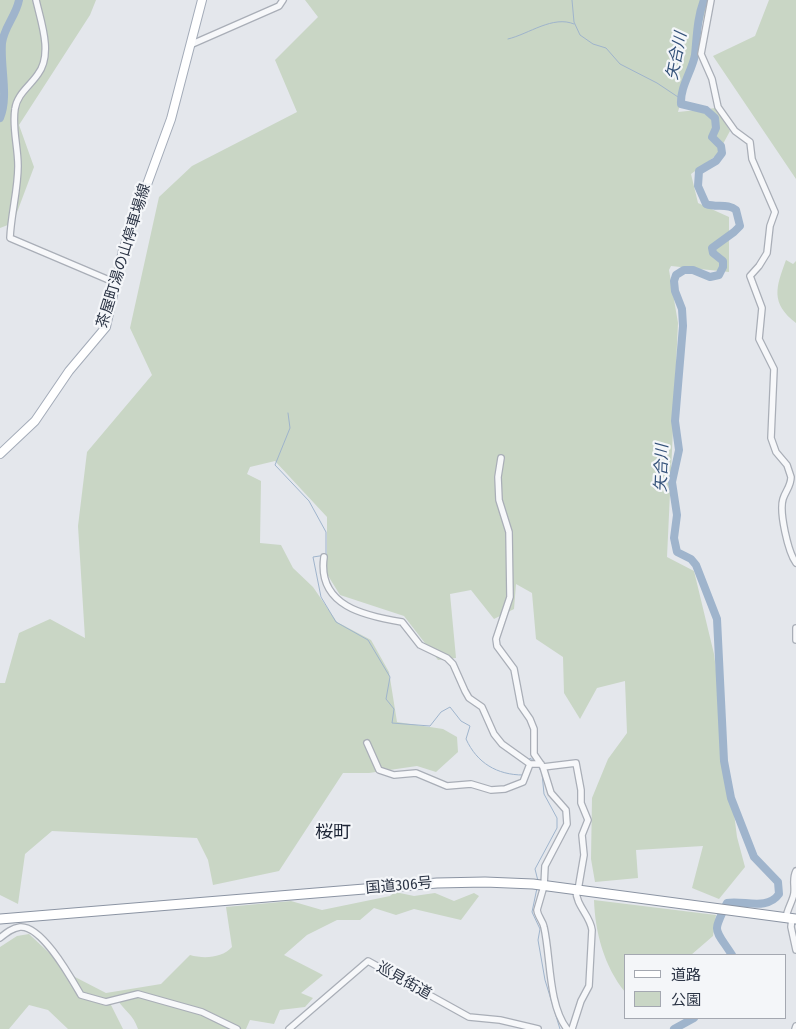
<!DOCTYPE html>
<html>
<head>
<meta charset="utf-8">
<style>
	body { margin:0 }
	#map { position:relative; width:796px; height:1029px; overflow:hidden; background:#e4e7ec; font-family:"Fira Sans Condensed","Noto Sans JP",sans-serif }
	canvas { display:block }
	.legend { position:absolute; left:624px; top:954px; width:162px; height:65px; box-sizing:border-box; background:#f4f6f9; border:1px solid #a4a8b1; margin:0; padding:6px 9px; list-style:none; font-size:15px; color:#2b3445 }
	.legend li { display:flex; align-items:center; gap:10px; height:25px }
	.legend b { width:25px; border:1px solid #a4a8b1 }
</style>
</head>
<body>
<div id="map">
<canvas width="796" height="1029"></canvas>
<ul class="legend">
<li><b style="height:6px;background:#fff"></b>道路</li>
<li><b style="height:14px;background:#c9d6c5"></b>公園</li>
</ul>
</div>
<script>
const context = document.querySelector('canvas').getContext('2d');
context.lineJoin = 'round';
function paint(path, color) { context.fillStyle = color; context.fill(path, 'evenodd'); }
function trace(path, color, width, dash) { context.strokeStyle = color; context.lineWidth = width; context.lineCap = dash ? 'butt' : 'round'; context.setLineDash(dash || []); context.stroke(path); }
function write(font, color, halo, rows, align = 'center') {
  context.font = font + ' "Fira Sans Condensed","Noto Sans JP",sans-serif'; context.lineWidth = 4.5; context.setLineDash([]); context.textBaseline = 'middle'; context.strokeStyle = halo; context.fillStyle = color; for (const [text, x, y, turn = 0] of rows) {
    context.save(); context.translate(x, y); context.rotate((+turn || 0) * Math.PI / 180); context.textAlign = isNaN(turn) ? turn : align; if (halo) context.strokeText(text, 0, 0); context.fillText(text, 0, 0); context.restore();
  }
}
paint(new Path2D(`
	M0 0H96L90 15 19 125 34 167 13 223 0 228Z
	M305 0H704L707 5 678 112 716 108 730 131 717 155 691 174 698 203 729 217V272L671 266 669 270 678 323 667 557 694 571 714 654 737 837 745 867 719 899 692 888 703 846 636 850 638 878 595 882 591 859 592 798 608 759 627 733 625 681 597 688 580 719 564 693 563 657 536 639 532 593 516 584 514 609 494 619 471 590 450 594 456 658 438 660 404 616 340 595 327 574V517L275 461 250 467 247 474 261 481 260 543 281 545 293 568 313 587 337 622 371 640 389 672 397 722 443 729 457 737 458 752 436 772 417 766 369 773H343L279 871 213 885 208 860 197 838 52 831 25 854 18 904 0 895V683H5L19 633 50 619 85 638 78 526 87 452 152 375 130 328 159 197 192 166 297 112 275 60 318 17Z
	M769 0H796V179L713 56 755 36Z
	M786 260 793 264 796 261V323C770 303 776 287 786 260Z
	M395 892 414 896 435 893 454 901 474 893 479 896 461 920 414 909 396 915 374 908 360 920H337L307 935 284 955 323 975 301 993 313 998 305 1007 280 1010 274 1024 250 1020 246 1029H138C133 1014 125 1012 117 999L109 1001 123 1029H68L48 1010 29 1005 9 1029H0V947L17 936 29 934 75 977 106 993 161 984 190 955C204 959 222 958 232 947L226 907 291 901 322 910 390 896Z
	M594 900 716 915 713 936 691 955H625V992C604 966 595 932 594 900Z`), '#c9d6c5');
trace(new Path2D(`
	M572 0 574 22 580 35 593 44 606 48 620 64 657 83 681 99
	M508 39C529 34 553 15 574 24
	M288 413 290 428 275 465 309 501 326 532V555L313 557 321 597 336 622 368 640 390 677 386 699 394 709 392 723 430 726 441 712 450 707 461 721 470 726 466 739C477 763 497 775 523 775
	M529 761 530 758 534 761
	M538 881 535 869 557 828V818L544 794 542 773 538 766
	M537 888 532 912 540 929 538 940 545 980 560 1029`), '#9fb4cc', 1);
trace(new Path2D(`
	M704 0C697 18 697 36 695 55 692 71 680 87 681 104L706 110 715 118 716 128 712 137 721 146 722 153 716 161 699 171 698 186 706 204C716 208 728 203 736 210L740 226 734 232 712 248 713 253 723 261V267L719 275 710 277 693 270H684L676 275 674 281 675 291 682 309 683 326 675 421 679 450 672 482 677 515 674 538 677 552 691 559 696 565 717 619 724 761 731 798 754 857 778 882 779 894C767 911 744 900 727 903 712 934 714 927 732 955
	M0 118C9 96 0 67 2 43 4 27 16 16 19 0
	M674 1029 694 1018`), '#9fb4cc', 8);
const minor = new Path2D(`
	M36 0C41 22 53 54 38 74 30 86 17 94 15 109 12 128 18 146 18 166 18 190 11 214 10 238L116 283
	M711 0 701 54 712 79 718 107 735 131 750 142 752 159 775 212 770 226 767 253 759 266 750 276 762 308 759 339 774 369 771 438 776 452 787 465 791 477C791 486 786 490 783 499 779 512 788 552 796 563
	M190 45 279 6 283 0
	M501 458 498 477 499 500 509 532 510 597 496 639 497 646 514 669 521 706 530 719 534 729V754L543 767 551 793 566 810 567 824 545 866 544 886 537 910C538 917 543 921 544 927 551 958 548 1004 567 1029
	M324 557C317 606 365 616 402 622L420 645 447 658 453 664 465 691 469 698 482 707 494 734 502 744 530 764H541
	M796 628V640
	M367 743 379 770 394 775 416 773 447 786 471 784 491 790 505 789 523 782 530 764
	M543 767 576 763 581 790V803L588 820 582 835 584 855 578 890
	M786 918C787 909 793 901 794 893 795 885 792 879 796 871
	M792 918 791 927 796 950
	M0 938C6 933 12 928 20 927 42 925 71 978 81 995L106 1002 138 994 202 1012 237 1029
	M289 1029 368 961 469 1017 500 1020 538 1029
	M572 1029 581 1001 589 986 592 930C590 915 576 906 576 890
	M795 1029 796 1026`);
const major = new Path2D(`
	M0 454 35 421 69 371 106 327 123 250 171 119 202 0`);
const highway = new Path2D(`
	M0 919 437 883 485 882 533 884 796 919`);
trace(minor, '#a9aeb7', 8);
trace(major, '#a3abb8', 10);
trace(highway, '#8b94a3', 11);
trace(minor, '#f7f8fa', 5.5);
trace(major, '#fff', 8);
trace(highway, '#fff', 9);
write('15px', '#2b3445', '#f4f6f9', [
	["茶屋町湯の山停車場線",124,256,-73],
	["国道306号",399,886,-5],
	["巡見街道",404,981,29]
]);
write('italic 16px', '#34527a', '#f4f6f9', [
	["矢合川",677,56,-79],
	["矢合川",662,468,-88]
]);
write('18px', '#1d2536', '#f4f6f9', [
	["桜町",333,833]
]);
</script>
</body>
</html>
